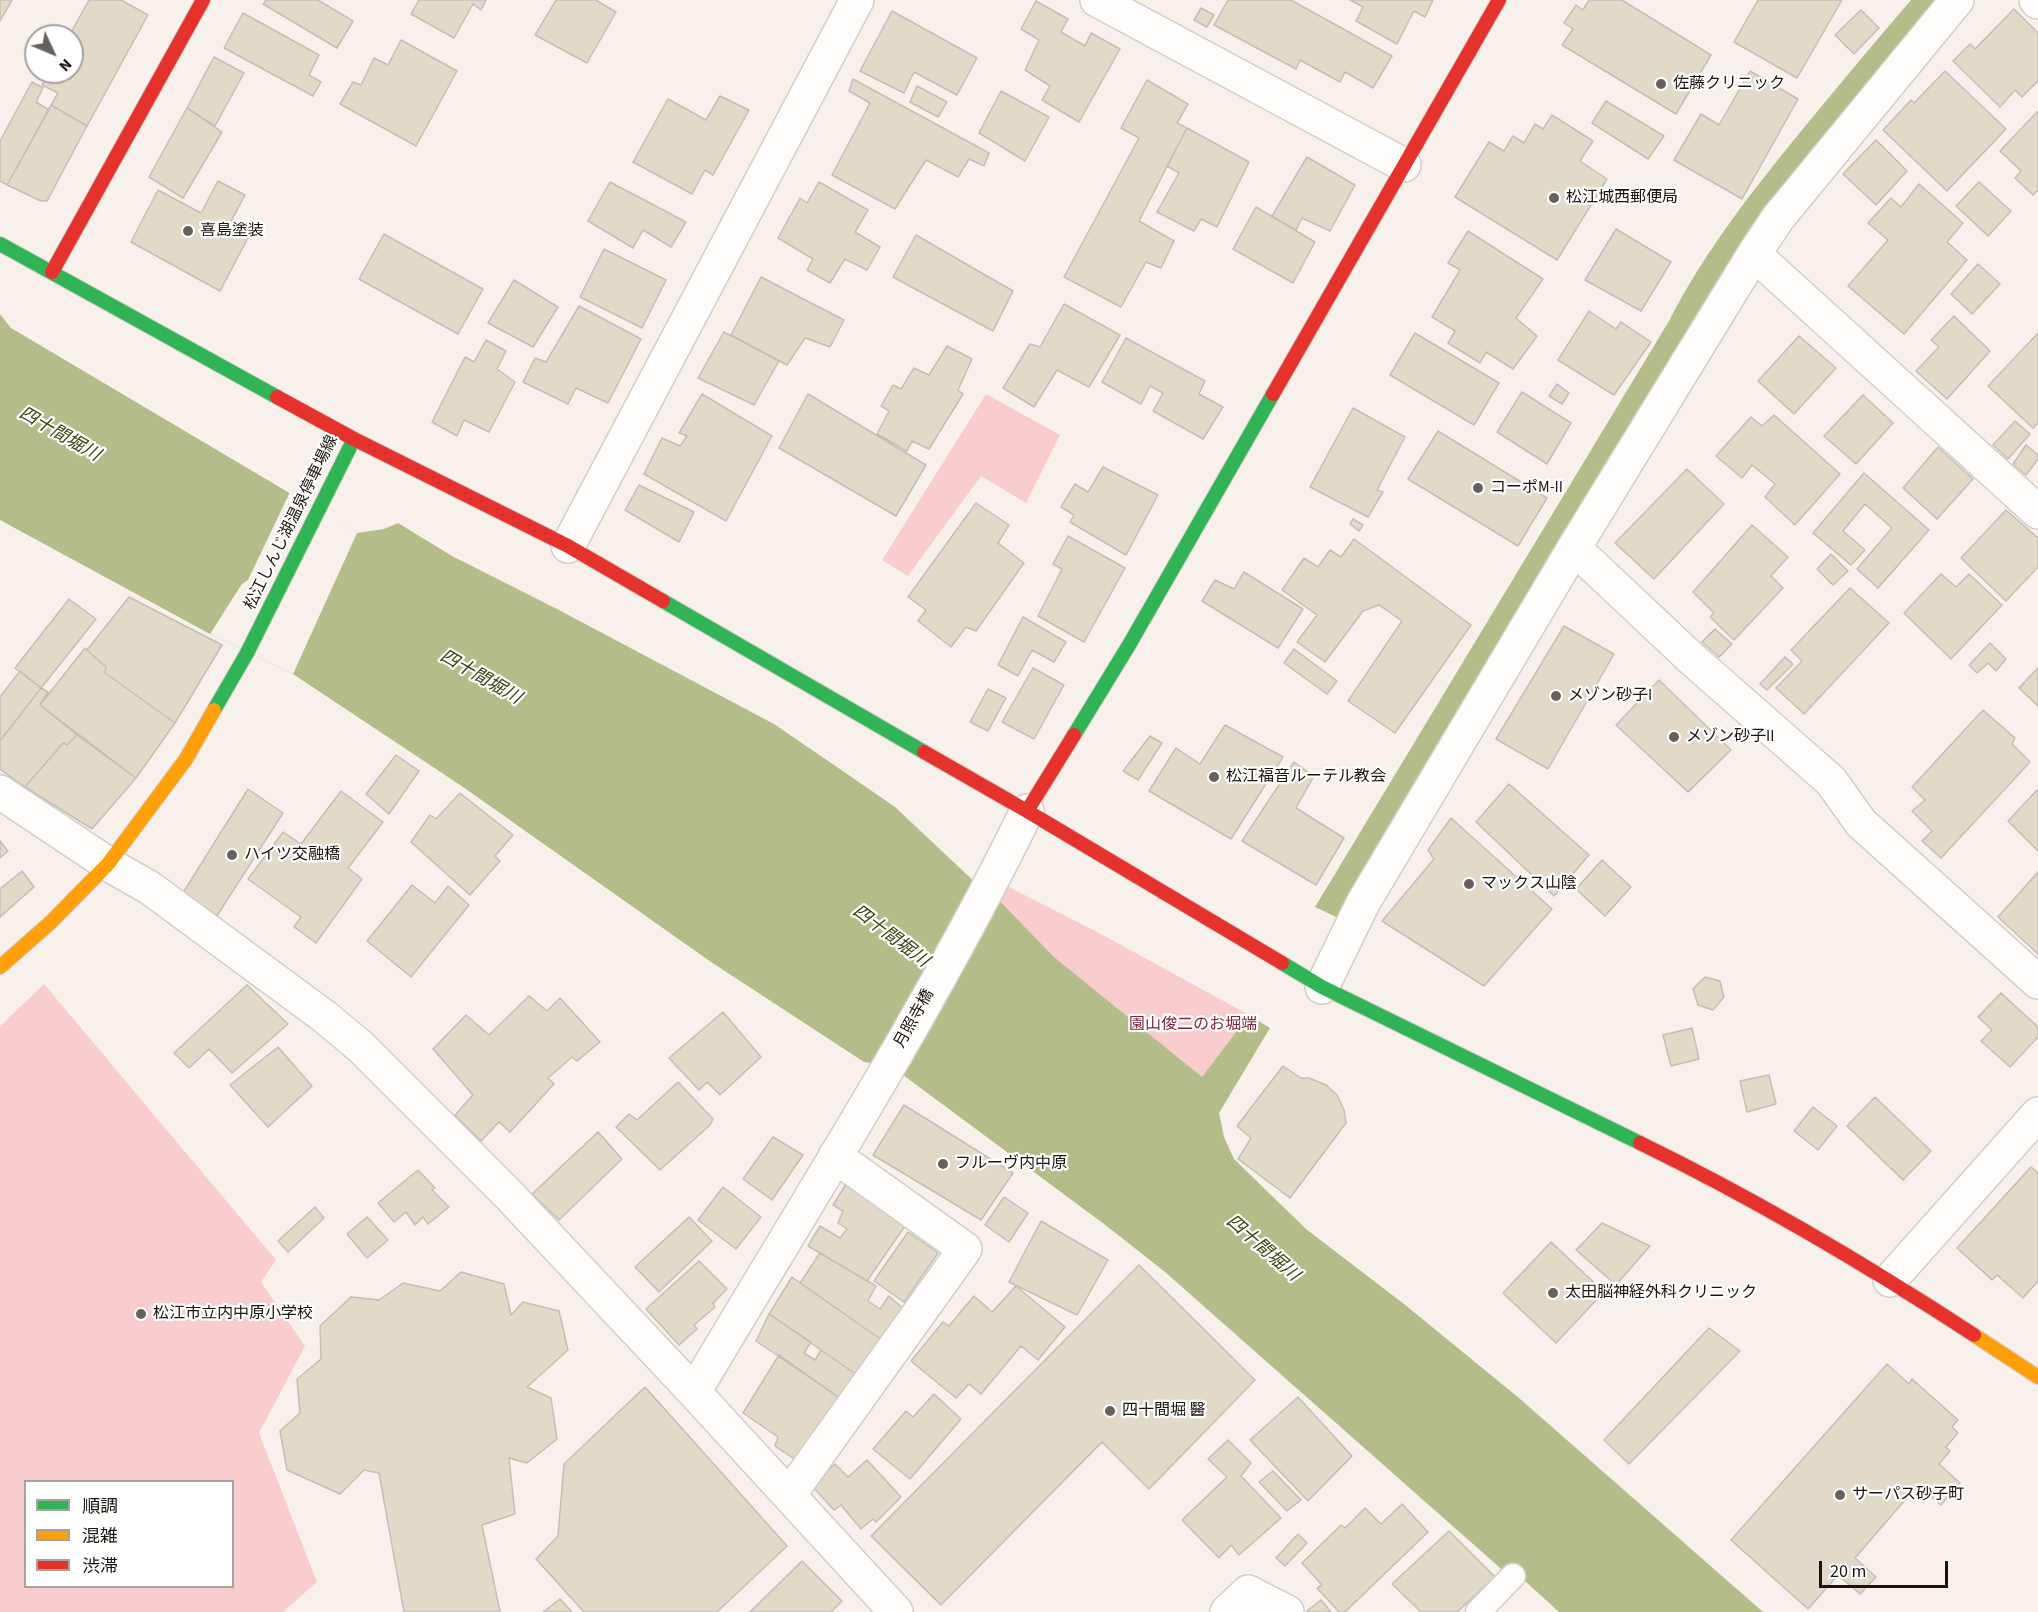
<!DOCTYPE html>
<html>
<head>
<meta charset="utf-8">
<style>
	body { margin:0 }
	#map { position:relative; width:2038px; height:1612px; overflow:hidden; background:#f8f1eb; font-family:"Source Sans 3","Noto Sans JP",sans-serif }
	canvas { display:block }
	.legend { position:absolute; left:24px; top:1480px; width:210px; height:108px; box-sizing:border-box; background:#fff; border:2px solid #a4a19e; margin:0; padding:8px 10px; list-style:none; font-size:18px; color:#1b140d }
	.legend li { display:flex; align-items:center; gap:12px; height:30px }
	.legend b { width:30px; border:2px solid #a4a19e }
	.north { position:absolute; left:24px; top:24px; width:60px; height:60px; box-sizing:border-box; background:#fff; border:2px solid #a4a19e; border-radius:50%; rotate:134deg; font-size:16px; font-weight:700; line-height:24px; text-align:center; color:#1b140d }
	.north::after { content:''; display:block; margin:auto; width:21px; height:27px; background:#68615b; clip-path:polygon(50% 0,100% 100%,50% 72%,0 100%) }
	.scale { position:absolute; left:1819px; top:1561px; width:129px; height:27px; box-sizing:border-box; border:3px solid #1b140d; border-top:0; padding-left:8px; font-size:18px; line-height:21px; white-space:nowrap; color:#1b140d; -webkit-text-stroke:4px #fff; paint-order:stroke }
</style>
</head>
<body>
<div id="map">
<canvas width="2038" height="1612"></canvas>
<ul class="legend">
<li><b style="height:8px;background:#30b455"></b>順調</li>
<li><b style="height:8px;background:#ff9f0a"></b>混雑</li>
<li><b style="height:8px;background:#e5322d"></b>渋滞</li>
</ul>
<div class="north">N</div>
<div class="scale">20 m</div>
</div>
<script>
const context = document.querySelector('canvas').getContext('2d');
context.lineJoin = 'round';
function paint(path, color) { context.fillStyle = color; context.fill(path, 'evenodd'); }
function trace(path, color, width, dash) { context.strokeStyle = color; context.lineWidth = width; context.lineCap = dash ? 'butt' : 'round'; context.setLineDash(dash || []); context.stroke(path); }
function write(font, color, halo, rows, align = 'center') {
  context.font = font + ' "Source Sans 3","Noto Sans JP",sans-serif'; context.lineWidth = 4.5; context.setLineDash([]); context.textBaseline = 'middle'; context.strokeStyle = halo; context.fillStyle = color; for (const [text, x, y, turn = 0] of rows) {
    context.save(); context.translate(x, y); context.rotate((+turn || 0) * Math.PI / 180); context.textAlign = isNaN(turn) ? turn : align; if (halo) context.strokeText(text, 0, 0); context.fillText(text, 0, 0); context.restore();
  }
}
paint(new Path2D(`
	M986 394 1060 435 1026 503 981 476 908 576 882 560Z
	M1009 887 1101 934 1249 1015 1202 1078 1054 957 996 897Z
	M44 984 276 1260 261 1282 305 1346 259 1433 317 1582 283 1612H0V1026ZM26 1482H232V1586H26Z`), '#f9cdcd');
paint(new Path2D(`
	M1911 0H1943L1860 97 1338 918 1315 907 1669 321C1704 252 1753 190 1802 130 1838 86 1874 43 1911 0Z
	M0 314 11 328 357 533 384 529 398 523 452 556 557 609 774 724 837 767 895 807 979 886 996 897 1054 957 1202 1077 1249 1015 1270 1028 1219 1113 1224 1137 1234 1159 1306 1229 1404 1304 1519 1398 1763 1612H1559L1514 1571 1507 1574 1165 1272 1104 1224 899 1072 877 1064 864 1062 711 962 463 787 293 674 210 634 0 520Z`), '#b4bc8a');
paint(new Path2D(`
	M290 492 357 533 293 674 210 634 242 584 248 580Z`), '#f8f1eb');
const building = new Path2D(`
	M0 0H12L0 21Z
	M89 0H121L148 15 87 126 51 105 58 93 42 85 50 72H72V36H69Z
	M266 0H318L353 21 337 48 263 4Z
	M419 0H486L481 10 473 4 454 38 411 14Z
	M556 0H596L616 12 587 63 535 35Z
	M1228 0H1291L1392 56 1373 88 1345 72 1340 82 1300 60 1296 69 1214 25Z
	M1350 0H1433L1425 17 1414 11 1397 44 1356 21 1363 7Z
	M1589 0H1622L1711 55 1676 114 1562 45 1573 29 1564 23 1576 5 1583 10Z
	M1758 0H1842L1797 78 1734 42Z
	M1036 1 1068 19 1061 32 1085 46 1091 33 1120 49 1079 122 1042 100 1050 86 1025 70 1039 40 1021 29Z
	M1201 8 1214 15 1207 27 1194 20Z
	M2014 9 2038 33V81L2022 97 2015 90 2000 107 1953 61 1970 44 1975 49Z
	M1861 10 1879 28 1854 54 1835 35Z
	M892 11 977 58 957 95 914 72 904 93 860 71Z
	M243 13 319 55 309 75 321 82 313 96 224 48Z
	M401 40 457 71 416 146 340 104 353 82 361 85 374 58 388 65Z
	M214 57 244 73 215 126 187 108Z
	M1750 71 1798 99 1742 199 1674 160 1701 114 1719 125Z
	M1945 71 2006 129 1947 191 1883 130 1911 100 1914 103Z
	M853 79 989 153 984 166 969 159 958 177 926 160 895 209 832 175 870 103 849 91Z
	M1147 80 1188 104 1177 123 1187 128 1139 221 1174 241 1161 268 1146 262 1121 307 1064 277 1139 138 1121 128Z
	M32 82 43 88 36 102 49 110 7 185 0 181V141Z
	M917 86 947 102 938 117 910 102Z
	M1001 91 1049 117 1025 161 979 133Z
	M720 96 749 110 713 175 705 170 692 194 633 162 668 99 706 120Z
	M1606 101 1664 136 1648 159 1592 123Z
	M51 105 87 126 47 201H41L7 185Z
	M187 108 222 132 183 198 149 177Z
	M2038 111V190L2033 195 2015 178 2021 171 2000 151Z
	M1552 115 1593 141 1580 161 1607 179 1557 260 1455 197 1489 142 1504 151 1513 136 1524 143 1535 124 1543 129Z
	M1187 128 1249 162 1217 227 1201 219 1194 231 1157 212 1179 173 1167 166Z
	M1876 140 1907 171 1876 205 1843 174Z
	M1307 157 1355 185 1330 231 1302 218 1296 230 1272 216Z
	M218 181 245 195 229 225 249 236 220 291 131 242 158 190 201 213Z
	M610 182 686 222 671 247 643 230 633 248 588 221Z
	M819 182 868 210 855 232 880 247 867 270 845 259 830 283 807 270 813 259 778 238 800 198 807 203Z
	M1979 182 2011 211 1988 236 1956 206Z
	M1919 184 1963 223 1947 242 1967 260 1904 334 1848 286 1888 240 1868 223 1891 198 1901 207Z
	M1256 207 1315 242 1293 283 1233 249Z
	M1616 229 1671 262 1641 311 1585 280Z
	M1468 231 1543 279 1516 318 1537 336 1513 369 1486 352 1480 363 1448 343 1455 331 1432 317 1460 270 1448 263Z
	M384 234 483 289 458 334 359 279Z
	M916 235 1013 291 993 331 893 277Z
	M604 249 666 280 642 328 580 297Z
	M1978 264 2000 284 1972 314 1951 294Z
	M761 277 844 320 830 347 805 338 787 365 731 335Z
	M514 280 558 307 533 347 488 323Z
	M1064 304 1120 335 1089 387 1057 370 1034 407 1003 388 1030 344 1040 347Z
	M579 306 641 339 608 403 576 388 568 404 523 382 535 358 546 362Z
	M1589 311 1616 329 1621 322 1651 342 1614 395 1558 360Z
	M1954 316 1990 351 1947 399 1916 371 1939 347 1931 340Z
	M724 332 779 361 754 405 698 378Z
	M1415 333 1499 383 1474 425 1390 375Z
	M2038 333V423L2033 428 1988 386Z
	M1799 336 1836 368 1794 414 1758 381Z
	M1126 338 1205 381 1199 394 1223 407 1203 439 1153 411 1163 393 1150 386 1141 404 1102 382Z
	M486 340 506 351 497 369 515 382 489 432 464 420 457 436 432 422 465 357 474 362Z
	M947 346 972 359 958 390 963 394 929 449 912 441 907 451 877 434 889 411 881 406 893 385 901 389 914 368 929 375Z
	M1557 384 1569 393 1562 404 1549 396Z
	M1522 392 1571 423 1547 464 1497 432Z
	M702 394 772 436 726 521 644 474 662 438 680 446 687 436 679 433Z
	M808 394 926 465 896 516 779 448Z
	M1863 395 1893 423 1856 464 1824 436Z
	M1353 408 1405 437 1377 490 1383 492 1368 517 1310 487Z
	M1774 415 1840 474 1795 525 1765 497 1775 484 1752 465 1742 478 1716 456 1751 417 1762 426Z
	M2015 421 2030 434 2008 459 1993 445Z
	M1438 431 1547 498 1518 546 1408 479Z
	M2026 445 2038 455V459L2026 475 2013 464Z
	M1938 447 1973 479 1937 519 1903 488Z
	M1103 467 1158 495 1126 555 1070 522 1074 515 1061 507 1075 484 1088 492Z
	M1687 469 1724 504 1654 579 1615 543Z
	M1864 473 1929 530 1878 588 1857 569 1892 528 1865 504 1843 531 1865 550 1851 565 1813 533Z
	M639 485 694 512 679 542 625 510Z
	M976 503 1009 525 998 543 1024 563 976 631 966 627 951 647 918 621 926 610 908 597Z
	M2006 510 2038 538V567L2006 601 1961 558Z
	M1353 519 1363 525 1359 531 1350 524Z
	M1752 525 1788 557 1771 576 1783 588 1734 640 1710 617 1714 613 1693 592Z
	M1068 536 1125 568 1084 642 1038 616 1062 569 1053 564Z
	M1354 539 1471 625 1395 733 1348 701 1402 621 1379 605 1363 611 1325 662 1297 642 1317 615 1282 590 1304 558 1318 567 1330 550 1341 557Z
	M1831 554 1848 571 1833 585 1817 569Z
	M1244 572 1303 609 1278 648 1202 601 1215 580 1234 589Z
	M1941 574 1956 587 1969 574 2002 605 1951 659 1904 613Z
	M1850 588 1889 623 1804 714 1776 688 1802 661 1791 650Z
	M129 597 222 645 175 723 105 673 106 667 87 650Z
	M69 599 96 619 41 688 15 668Z
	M1023 617 1066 642 1054 662 1032 650 1018 676 998 665Z
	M1564 626 1614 654 1548 769 1496 739Z
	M1715 629 1732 644 1719 657 1702 642Z
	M1990 643 2006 659 1996 671 1988 663 1977 673 1969 665Z
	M85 648 106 667 105 673 175 723 136 778 40 705Z
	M1294 649 1337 681 1327 694 1284 663Z
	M1785 657 1793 664 1767 690 1760 684Z
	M1033 668 1064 685 1034 739 1002 722Z
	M2038 668V706L2019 688Z
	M20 671 41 688 0 741V697Z
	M1659 680 1731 750 1688 792 1616 725Z
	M41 688 48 692 40 705 77 735 67 745 63 743 25 787 0 769V741Z
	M988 689 1006 698 988 731 970 722Z
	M1983 710 2015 738 2012 744 2030 762 1941 858 1922 841 1932 831 1912 811 1925 800 1912 787Z
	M1225 725 1283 757 1231 839 1149 791 1176 748 1200 764Z
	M77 735 136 778 92 829 25 787 63 743 67 745Z
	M1150 736 1162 743 1138 780 1123 771Z
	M396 755 419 771 389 814 366 794Z
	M1294 762 1314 776 1296 808 1344 838 1316 885 1242 841Z
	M1509 784 1589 855 1554 896 1476 822Z
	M248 789 283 813 213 922 181 896Z
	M2037 790H2038V851L2008 821Z
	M341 791 383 822 348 868 362 879 316 943 294 927 301 917 248 879 283 832 301 844Z
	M460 793 513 835 495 856 500 861 470 895 411 842 430 815 436 819Z
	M1451 818 1552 909 1484 986 1382 921 1434 859 1428 850Z
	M0 841 8 851 0 858Z
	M1602 860 1631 887 1605 916 1576 889Z
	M22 871 34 887 0 917V889Z
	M2038 872V954L1998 917Z
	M412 885 435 903 448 886 469 905 411 977 367 941Z
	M1705 977 1720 981 1724 997 1713 1010 1698 1005 1693 989Z
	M247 985 288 1024 232 1073 209 1049 189 1068 174 1053Z
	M2001 993 2038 1027V1037L2010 1067 1981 1041 1992 1030 1978 1017Z
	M529 996 547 1011 560 998 600 1042 577 1061 572 1057 548 1078 554 1084 510 1132 499 1122 481 1141 455 1115 473 1095 433 1049 466 1015 489 1035Z
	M723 1012 761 1057 720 1095 707 1082 699 1090 669 1058Z
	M1692 1028 1699 1059 1671 1066 1663 1035Z
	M278 1047 312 1086 268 1127 230 1085Z
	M1283 1066 1301 1078H1309L1326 1085 1337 1095 1344 1110 1346 1123 1290 1198 1238 1159 1251 1138 1237 1126Z
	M1769 1075 1776 1104 1747 1112 1740 1081Z
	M678 1082 713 1119 710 1125 660 1170 616 1127 629 1114 637 1120Z
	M1875 1097 1931 1151 1903 1180 1847 1126Z
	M904 1105 1013 1173 981 1220 873 1155Z
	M1813 1107 1837 1126 1818 1150 1794 1131Z
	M598 1132 622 1159 559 1220 532 1194Z
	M773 1137 803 1155 772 1200 743 1179Z
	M2031 1167 2038 1173V1281L2023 1298 1997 1275 1992 1280 1957 1248Z
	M418 1170 435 1188 432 1190 449 1207 428 1224 423 1217 415 1225 406 1212 394 1222 378 1203Z
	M848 1181 907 1223 867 1281 808 1246 820 1226 840 1238 847 1229 838 1223 843 1211 833 1205Z
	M723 1187 761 1217 736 1249 698 1220Z
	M1004 1197 1028 1213 1009 1242 985 1225Z
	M315 1207 324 1218 288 1252 278 1241Z
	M367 1217 388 1240 367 1258 347 1234Z
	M689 1217 712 1241 659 1292 635 1267Z
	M1041 1221 1108 1260 1077 1315 1009 1282Z
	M1602 1223 1650 1246 1616 1285 1576 1250Z
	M908 1232 938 1253 904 1302 874 1281Z
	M1551 1242 1604 1292 1556 1343 1503 1293Z
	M820 1253 876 1286 868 1301 880 1309 889 1296 907 1312 886 1343 800 1283Z
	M699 1261 727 1289 713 1303 715 1307 694 1325 697 1329 679 1345 646 1309Z
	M1139 1265 1255 1380 1149 1489 1102 1442 941 1605 871 1536Z
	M461 1272 504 1284 511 1315 523 1302 559 1311 568 1350 527 1387 551 1398 557 1439 527 1463 509 1458 515 1514 482 1525 500 1612H404L379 1473 364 1470 340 1494 287 1470 280 1431 300 1413 297 1379 321 1359 320 1326 351 1297 379 1300 403 1283 440 1291Z
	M792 1277 886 1343 860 1377 769 1314Z
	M1016 1286 1065 1327 1038 1360 1021 1346 981 1394 969 1384 956 1398 911 1361 943 1322 949 1326 974 1296 992 1312Z
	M769 1314 811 1342 804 1353 815 1360 821 1350 860 1377 844 1401 756 1341Z
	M1709 1328 1740 1351 1629 1464 1604 1440Z
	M779 1355 844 1401 800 1463 775 1446 778 1437 743 1413Z
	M1887 1364 1909 1384 1912 1379 1958 1420 1952 1427 1958 1433 1946 1447 1950 1451 1939 1464 1960 1483 1941 1505 1918 1485 1855 1558 1876 1577 1860 1594 1838 1575 1808 1609 1731 1540Z
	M645 1387 787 1546 717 1612H584L536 1559 558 1536 564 1464Z
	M934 1394 961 1419 910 1479 873 1449 906 1411 913 1417Z
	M1298 1397 1352 1456 1308 1501 1250 1440Z
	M1228 1440 1251 1463 1241 1476 1281 1518 1239 1555 1231 1545 1219 1558 1182 1520 1227 1477 1208 1459Z
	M867 1460 901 1497 876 1522 873 1519 861 1529 841 1505 834 1510 810 1484 835 1464 848 1477Z
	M1273 1471 1301 1500 1287 1511 1259 1482Z
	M1402 1504 1428 1532 1345 1612H1339L1317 1588 1322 1585 1302 1563 1341 1525 1345 1528 1365 1508 1381 1524Z
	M1449 1531 1495 1577 1457 1612H1421L1392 1584Z
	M1298 1534 1307 1543 1285 1566 1276 1558Z
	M802 1561 842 1601 831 1612H750Z
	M560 1599 572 1612H543Z
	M1321 1600 1331 1612H1308L1307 1611Z`);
paint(building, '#e1dac9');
trace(building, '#c3beb6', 1.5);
const lane = new Path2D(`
	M1478 1612 1513 1576`);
const street = new Path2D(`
	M1097 0 1404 165
	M2036 0 2038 2
	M1754 254 2038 512
	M568 546 857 0
	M1574 548 1692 659 1831 781 1861 823 2038 982
	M0 792 108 864 150 888 325 1017 361 1047 507 1193 694 1392 896 1612
	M1322 987 1363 903 1574 548 1754 254 1778 218 1957 0
	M1890 1280 2038 1114
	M694 1392C808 1200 929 1011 1027 811
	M789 1495 965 1249 835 1156
	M1227 1612 1248 1592 1287 1612`);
const fast = new Path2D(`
	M0 244 277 397
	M663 601 924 752
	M214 710 247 653 354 439
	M1074 735 1129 645 1273 394
	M1282 963 1322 987 1640 1143`);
const slow = new Path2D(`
	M0 967 51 922 108 864 186 759 214 710
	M1974 1335 2038 1377`);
const jam = new Path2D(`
	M52 272 203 0
	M1273 394 1499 0
	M277 397 354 439 568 546 663 601
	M1074 735 1027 811 1282 963
	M924 752 1027 811
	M1640 1143C1755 1199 1867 1265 1974 1335`);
trace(lane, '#d4cdc6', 27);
trace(street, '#d4cdc6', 36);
trace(fast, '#d4cdc6', 16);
trace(slow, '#d4cdc6', 16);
trace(jam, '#d4cdc6', 16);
trace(lane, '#fefdfc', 24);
trace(street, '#fefdfc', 33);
trace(fast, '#30b455', 14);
trace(slow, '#ff9f0a', 14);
trace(jam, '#e5322d', 14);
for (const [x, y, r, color] of [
	[1661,84,6,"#68615b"],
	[1554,198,6,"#68615b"],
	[188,231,6,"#68615b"],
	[1478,488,6,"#68615b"],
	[1556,696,6,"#68615b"],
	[1674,737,6,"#68615b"],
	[1214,777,6,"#68615b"],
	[232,855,6,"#68615b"],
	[1469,884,6,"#68615b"],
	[943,1164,6,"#68615b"],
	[1553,1293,6,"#68615b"],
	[141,1314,6,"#68615b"],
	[1110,1411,6,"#68615b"],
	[1840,1495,6,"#68615b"]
]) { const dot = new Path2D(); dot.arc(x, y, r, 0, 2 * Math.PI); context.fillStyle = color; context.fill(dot); trace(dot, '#fff', 2); }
write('16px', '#1b140d', '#fff', [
	["佐藤クリニック",1673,84],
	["松江城西郵便局",1566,198],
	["喜島塗装",200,231],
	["コーポM-II",1490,488],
	["メゾン砂子I",1568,696],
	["メゾン砂子II",1686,737],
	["松江福音ルーテル教会",1226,777],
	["ハイツ交融橋",244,855],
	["マックス山陰",1481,884],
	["フルーヴ内中原",955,1164],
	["太田脳神経外科クリニック",1565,1293],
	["松江市立内中原小学校",153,1314],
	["四十間堀 醫",1122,1411],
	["サーパス砂子町",1852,1495]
], 'left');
write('16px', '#1b140d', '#fff', [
	["松江しんじ湖温泉停車場線",292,523,-64],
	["月照寺橋",915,1019,-61]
]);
write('16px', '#802637', '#fff', [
	["園山俊二のお堀端",1193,1025]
]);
write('italic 18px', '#3b430e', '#fff', [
	["四十間堀川",59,435,30],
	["四十間堀川",480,678,30],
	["四十間堀川",890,937,37],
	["四十間堀川",1262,1249,41]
]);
</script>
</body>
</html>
